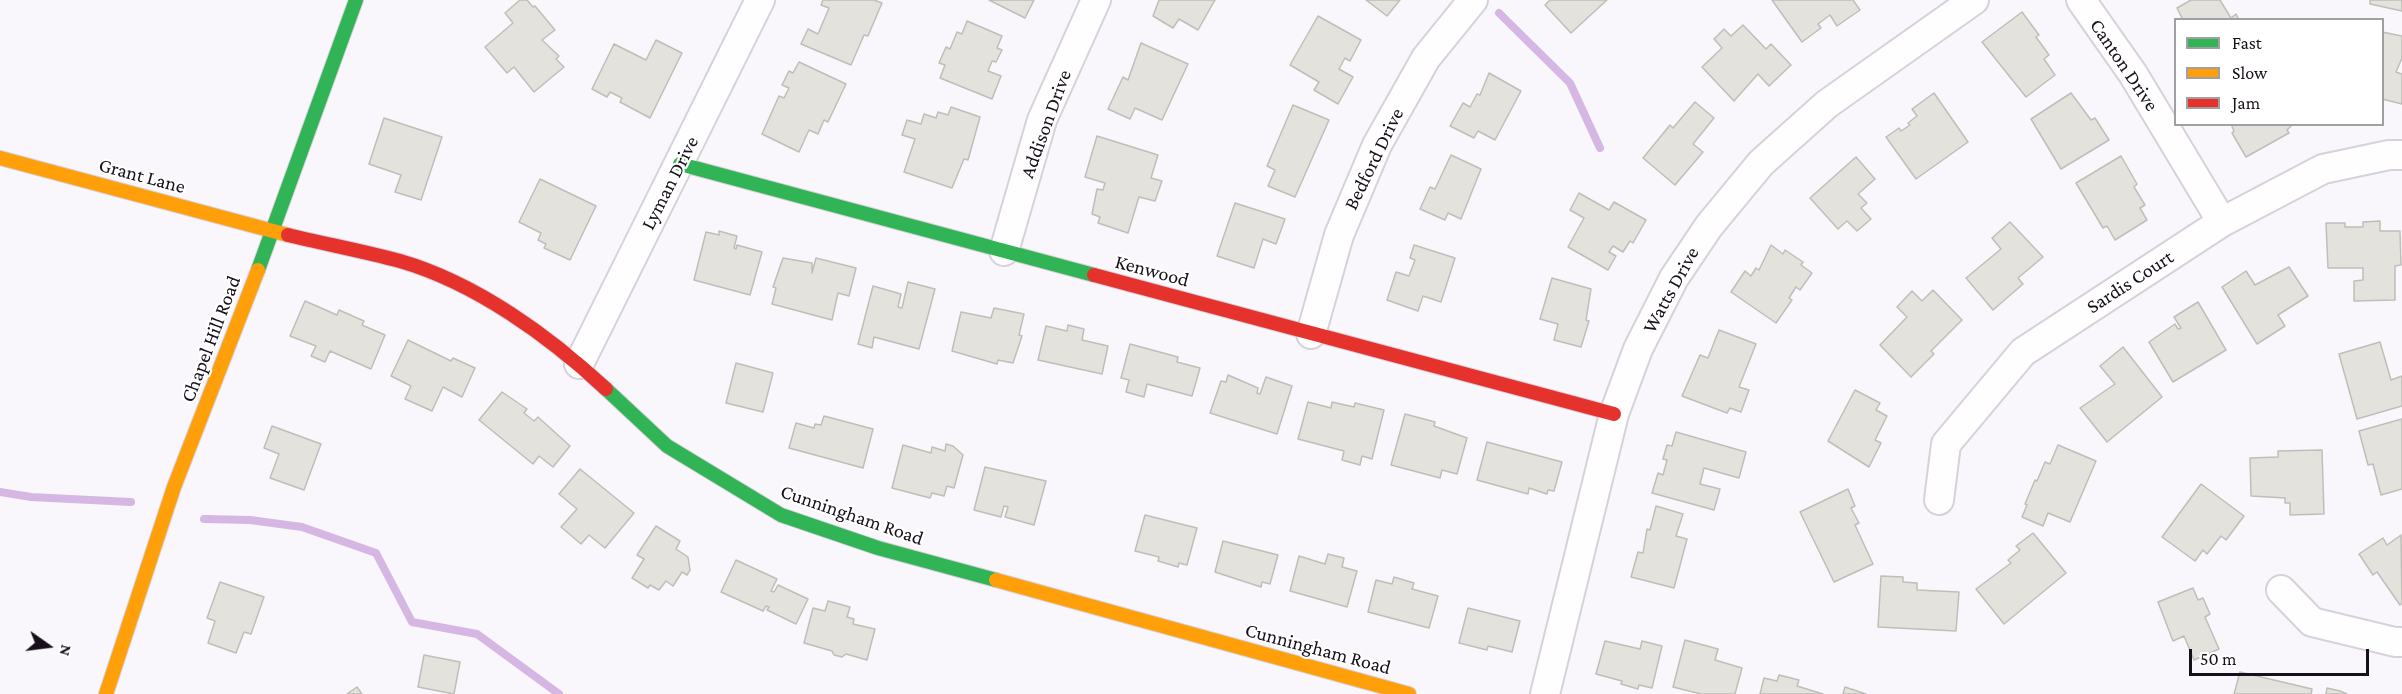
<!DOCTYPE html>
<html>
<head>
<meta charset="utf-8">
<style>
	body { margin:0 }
	#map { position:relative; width:2402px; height:694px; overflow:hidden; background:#faf7fc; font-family:"Crimson Pro",serif }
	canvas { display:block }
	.legend { position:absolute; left:2174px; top:18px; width:210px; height:108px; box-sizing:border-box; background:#fff; border:2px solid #a29fa3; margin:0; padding:8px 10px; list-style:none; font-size:18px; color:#170f1a }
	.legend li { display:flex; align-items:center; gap:12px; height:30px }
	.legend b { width:30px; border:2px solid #a29fa3 }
	.north { position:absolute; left:18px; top:616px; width:60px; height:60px; -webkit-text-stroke:4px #fff; paint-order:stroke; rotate:104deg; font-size:16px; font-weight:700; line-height:24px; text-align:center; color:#170f1a }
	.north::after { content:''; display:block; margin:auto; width:21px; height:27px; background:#170f1a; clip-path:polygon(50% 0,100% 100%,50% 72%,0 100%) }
	.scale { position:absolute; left:2189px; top:649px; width:180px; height:27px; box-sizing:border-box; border:3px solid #170f1a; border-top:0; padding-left:8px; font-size:18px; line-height:21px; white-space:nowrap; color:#170f1a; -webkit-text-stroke:4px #fff; paint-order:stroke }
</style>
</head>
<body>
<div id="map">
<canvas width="2402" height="694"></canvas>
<ul class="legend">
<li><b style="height:8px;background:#30b455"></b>Fast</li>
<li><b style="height:8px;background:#ff9f0a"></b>Slow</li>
<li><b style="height:8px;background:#e5322d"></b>Jam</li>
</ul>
<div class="north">N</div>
<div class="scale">50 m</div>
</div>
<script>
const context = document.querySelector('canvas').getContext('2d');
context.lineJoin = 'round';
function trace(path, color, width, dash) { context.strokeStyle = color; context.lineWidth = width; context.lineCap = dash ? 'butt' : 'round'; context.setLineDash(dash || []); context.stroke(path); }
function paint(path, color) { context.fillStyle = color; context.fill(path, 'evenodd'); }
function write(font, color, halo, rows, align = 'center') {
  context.font = font + ' "Crimson Pro",serif'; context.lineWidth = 4.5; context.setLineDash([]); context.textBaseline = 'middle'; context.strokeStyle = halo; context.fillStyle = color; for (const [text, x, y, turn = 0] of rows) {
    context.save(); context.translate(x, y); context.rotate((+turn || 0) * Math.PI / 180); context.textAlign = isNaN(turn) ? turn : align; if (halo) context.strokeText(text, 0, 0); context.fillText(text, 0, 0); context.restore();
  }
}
trace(new Path2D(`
	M1499 13 1570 83 1600 148
	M0 492 31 497 131 502
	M204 519 250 520 302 527 376 553 412 622 477 634 559 694`), '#d6b7e4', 8);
const building = new Path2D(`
	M520 0H527L533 7 535 6 555 30 542 40 559 56 556 59 564 67 534 92 514 67 507 73 485 47 513 23 505 13Z
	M823 0H874L882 3 868 36 864 35 851 65 801 44 808 29 818 34 829 8 821 5Z
	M989 0H1034L1025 18Z
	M1159 0H1215L1198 30 1179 19 1173 28 1153 16Z
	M1366 0H1400L1387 16Z
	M1550 0H1607L1571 33 1545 5Z
	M1772 0H1853L1860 10 1837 26 1830 15 1818 24 1821 28 1802 42Z
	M2191 0H2220L2231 18 2236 14 2239 20H2183L2177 8Z
	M2370 0H2402V11L2370 4Z
	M2022 12 2039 35 2036 37 2049 55 2044 59 2055 75 2026 97 1982 42Z
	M1318 16 1361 40 1350 61 1345 58 1339 69 1353 77 1338 104 1314 90 1319 82 1290 65Z
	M967 21 1002 36 997 48 1002 50 996 62 992 61 988 71 1001 76 992 99 940 78 945 65 939 63 946 47 950 49 957 32 962 34Z
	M1743 25 1766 49 1771 44 1791 65 1769 86 1758 74 1734 101 1702 67 1722 48 1714 39 1724 29 1731 36Z
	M2382 32 2402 36V58L2396 72 2402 74V104L2382 99Z
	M656 40 682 53 650 118 620 102 622 98 610 92 607 97 592 89 614 44 646 60Z
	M1141 43 1188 64 1162 120 1135 108 1130 119 1108 109 1123 77 1128 80Z
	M799 62 846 84 828 122 824 120 818 134 809 130 799 152 762 134 779 96 784 98 789 88 782 85 789 71 793 73Z
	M1489 73 1521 91 1495 140 1478 131 1474 138 1450 126 1463 103 1470 107 1477 94 1480 95Z
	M1934 93 1968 142 1916 179 1886 137 1899 128 1901 131 1910 125 1908 123 1917 116 1912 109Z
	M2071 93 2091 120 2095 118 2109 140 2061 169 2031 119Z
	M1695 102 1714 118 1693 144 1703 152 1675 185 1643 158 1670 125 1673 128Z
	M1293 105 1329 120 1295 197 1268 186 1275 170 1267 166Z
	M951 107 980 117 968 160 964 159 952 188 904 172 915 139 902 135 907 120 921 124 924 114 936 118 938 112 948 115Z
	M384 118 442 137 421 200 395 192 401 175 369 164Z
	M2231 124H2293L2287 130 2289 133 2246 157 2232 133 2234 131Z
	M1097 136 1158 155 1151 178 1162 181 1155 201 1139 197 1128 233 1098 223 1100 217 1092 214 1097 189 1103 190 1105 183 1085 177Z
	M1451 155 1481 169 1461 219 1448 213 1445 220 1420 209 1430 187 1435 189Z
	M2121 156 2137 184 2134 187 2145 205 2140 208 2147 220 2115 240 2107 226 2103 228 2076 183Z
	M1856 157 1875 179 1858 194 1867 203 1861 208 1871 219 1857 231 1847 221 1838 229 1810 198Z
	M540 179 596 206 570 260 544 248 546 244 538 240 541 233 519 222Z
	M1579 193 1609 210 1614 202 1646 220 1633 243 1630 241 1623 252 1613 246 1609 252 1616 256 1608 270 1568 247 1584 218 1570 210Z
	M1235 203 1285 219 1276 244 1263 239 1254 268 1217 256Z
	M2380 221V231H2400L2401 265 2395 266V300L2354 301V281L2363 280V268H2328L2326 223H2345V227H2363V222Z
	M2010 222 2043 257 2018 278 2023 284 1993 310 1966 278 2001 249 1992 238Z
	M719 231 737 236 734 248 736 249 737 245 762 252 750 295 694 280 706 232 719 235Z
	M1414 245 1455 258 1441 302 1423 296 1418 311 1387 300 1396 272 1409 276 1415 260 1410 258Z
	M1771 245 1783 254 1785 250 1803 262 1801 265 1812 273 1800 290 1796 287 1789 298 1792 300 1776 323 1731 292 1745 271 1751 276 1756 268 1759 270Z
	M783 258 812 263V273L816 258 856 268 849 296 838 293 832 320 772 304 776 288 773 287Z
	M2289 267 2308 296 2278 315 2285 326 2257 344 2222 287 2246 271 2255 285Z
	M1552 278 1591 289 1586 320 1589 321 1581 347 1554 340 1558 324 1540 319Z
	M908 282 935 289 919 349 874 337 872 348 858 344 873 286 901 294 898 307 902 308Z
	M1933 290 1962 320 1931 351 1934 354 1911 377 1880 345 1907 317 1897 307 1912 291 1922 301Z
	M305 301 337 315 339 310 364 321 362 325 385 335 371 369 330 351 325 362 311 356 316 346 290 336Z
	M2198 302 2226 350 2173 382 2149 342 2175 324 2178 329 2181 328 2174 317Z
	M994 308 1024 314 1019 335 1022 336 1013 363 998 360 997 364 952 351 961 312 991 318Z
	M1068 325 1084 329 1082 340 1108 346 1102 374 1038 360 1046 326 1067 331Z
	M1719 330 1756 344 1739 387 1749 390 1741 412 1730 408 1727 413 1682 396 1700 355 1708 358Z
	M408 340 451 361 453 358 475 368 462 397 443 387 432 411 405 399 411 386 391 376Z
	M2380 342 2391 380 2402 376V406L2357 419 2339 354Z
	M1130 344 1178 357 1177 362 1200 368 1192 396 1147 384 1144 397 1126 392 1129 380 1121 378Z
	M2123 347 2162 397 2107 442 2080 408 2115 384 2100 366Z
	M736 363 773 373 763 412 726 403Z
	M1228 375 1258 388 1257 393 1260 394 1266 377 1292 386 1277 434 1210 413 1221 381 1226 382Z
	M1855 390 1880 403 1876 410 1887 416 1875 440 1881 443 1869 467 1828 441Z
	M502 392 527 409 524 413 534 421 538 417 570 446 553 467 539 456 533 464 479 420Z
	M1308 402 1331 408 1332 402 1354 407 1355 403 1384 410 1372 459 1362 456 1360 465 1342 460 1344 451 1298 439Z
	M1405 414 1435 422 1434 426 1467 438 1457 474 1442 470 1440 478 1391 465Z
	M824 416 873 429 863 468 789 448 796 423 814 428 815 424 821 425Z
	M2402 419V489L2381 495 2373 464 2368 465 2359 431Z
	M272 426 321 444 304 490 270 478 279 454 264 448Z
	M1676 432 1746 452 1739 478 1704 468 1700 484 1720 489 1714 510 1652 493 1658 473 1663 475 1667 460 1663 459 1667 445 1672 446Z
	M1487 442 1562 462 1554 491 1548 490 1547 494 1529 488 1528 494 1477 480Z
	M946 444 953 446 963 455 954 488 947 486 944 496 932 493 930 498 892 488 903 445 931 453 932 447 945 451Z
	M2058 445 2096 461 2070 522 2048 513 2043 526 2022 517 2027 505 2025 504 2035 480 2037 481 2045 462 2050 464Z
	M2322 450 2324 514 2290 515V503H2285V498L2251 496 2250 458 2278 457V451Z
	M985 467 1046 481 1034 525 1005 517 1008 507 1004 506 1001 517 974 510Z
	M580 469 634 513 605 548 589 535 581 544 561 527 577 509 559 494Z
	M2201 484 2244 516 2226 540 2221 536 2207 554 2203 550 2195 561 2162 537Z
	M1848 489 1855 506 1851 508 1859 523 1855 525 1873 564 1834 582 1800 512Z
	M1656 506 1683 514 1676 536 1687 539 1674 588 1631 577 1638 552 1643 553 1647 529 1650 530Z
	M1145 515 1197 528 1187 565 1179 563 1178 567 1158 561 1159 557 1135 551Z
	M656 526 680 541 676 549 688 557 690 570 687 575 682 572 673 586 666 581 659 590 650 585 648 588 632 578 644 559 637 555Z
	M2033 533 2066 573 2004 624 1976 589 2011 563 2008 560 2020 550 2016 546Z
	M2401 535 2402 603 2400 605 2377 572 2373 575 2359 554 2383 538 2387 545Z
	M1223 541 1278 555 1270 584 1262 582 1261 587 1215 572Z
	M1328 554 1344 558 1342 567 1357 571 1347 607 1290 591 1299 556 1325 564Z
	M736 560 777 579 771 591 774 592 778 585 808 599 796 624 767 610 769 607 766 606 763 611 721 592Z
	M1881 576 1903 577V582L1917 583V590L1959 592 1956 631 1878 627Z
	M1394 577 1414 583 1412 589 1438 596 1429 628 1368 612 1376 580 1392 584Z
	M220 582 264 597 251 634 244 632 236 653 208 643 215 621 207 618Z
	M2193 588 2198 600 2203 598 2210 614 2205 617 2219 649 2194 660 2184 636 2173 641 2158 602Z
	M828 601 850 607 847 617 854 619 853 624 875 629 867 660 846 654 842 657 834 655 832 651 804 643 813 608 825 611Z
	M1468 608 1520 621 1512 652 1488 646 1487 650 1459 643Z
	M1685 640 1718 649 1715 660 1742 668 1735 694H1701L1673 687Z
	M1605 641 1640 649 1642 641 1662 646 1652 688 1639 685 1638 689 1621 684 1622 681 1596 674Z
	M424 655 460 662 454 694 418 687Z
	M2240 672 2312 689 2311 694H2234Z
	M1779 675 1799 680 1797 686 1823 694H1760L1764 678 1777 681Z
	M357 687 362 694H347Z
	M1845 687 1866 694H1843Z
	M2327 688 2340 691 2347 694H2326Z`);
paint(building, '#e3e2dd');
trace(building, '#bfbeb9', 1.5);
const street = new Path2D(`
	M2081 0 2133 74 2222 222
	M1004 251 1042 120 1096 0
	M1311 334 1339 235 1377 145 1426 58 1473 0
	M579 364 760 0
	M1939 500 1946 444 2023 352 2222 222 2323 169 2389 155H2402
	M2281 590 2312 622 2395 642H2402
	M1545 694 1614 414 1638 349 1674 278 1709 226 1761 163 1827 104 1974 0`);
const fast = new Path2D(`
	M680 164 1094 275
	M258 270 356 0
	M606 389 667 446 781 515 878 548 996 580`);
const slow = new Path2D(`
	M0 158 288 235
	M996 580 1409 694
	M106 694 174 487 258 270`);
const jam = new Path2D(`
	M288 235C325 244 363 251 400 261 476 283 549 336 606 389
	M1094 275 1614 414`);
trace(street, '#d7d1da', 32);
trace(fast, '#d7d1da', 16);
trace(slow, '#d7d1da', 16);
trace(jam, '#d7d1da', 16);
trace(street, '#fefeff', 28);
trace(fast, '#30b455', 14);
trace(slow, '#ff9f0a', 14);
trace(jam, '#e5322d', 14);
write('20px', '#170f1a', '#fff', [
	["Canton Drive",2124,65,56],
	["Addison Drive",1046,124,-70],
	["Bedford Drive",1374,159,-64],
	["Grant Lane",142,176,15],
	["Lyman Drive",670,183,-63],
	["Kenwood",1152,271,15],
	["Sardis Court",2130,282,-33],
	["Watts Drive",1671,290,-61],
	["Chapel Hill Road",211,339,-69],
	["Cunningham Road",852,515,19],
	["Cunningham Road",1318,649,15]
]);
</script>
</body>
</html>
